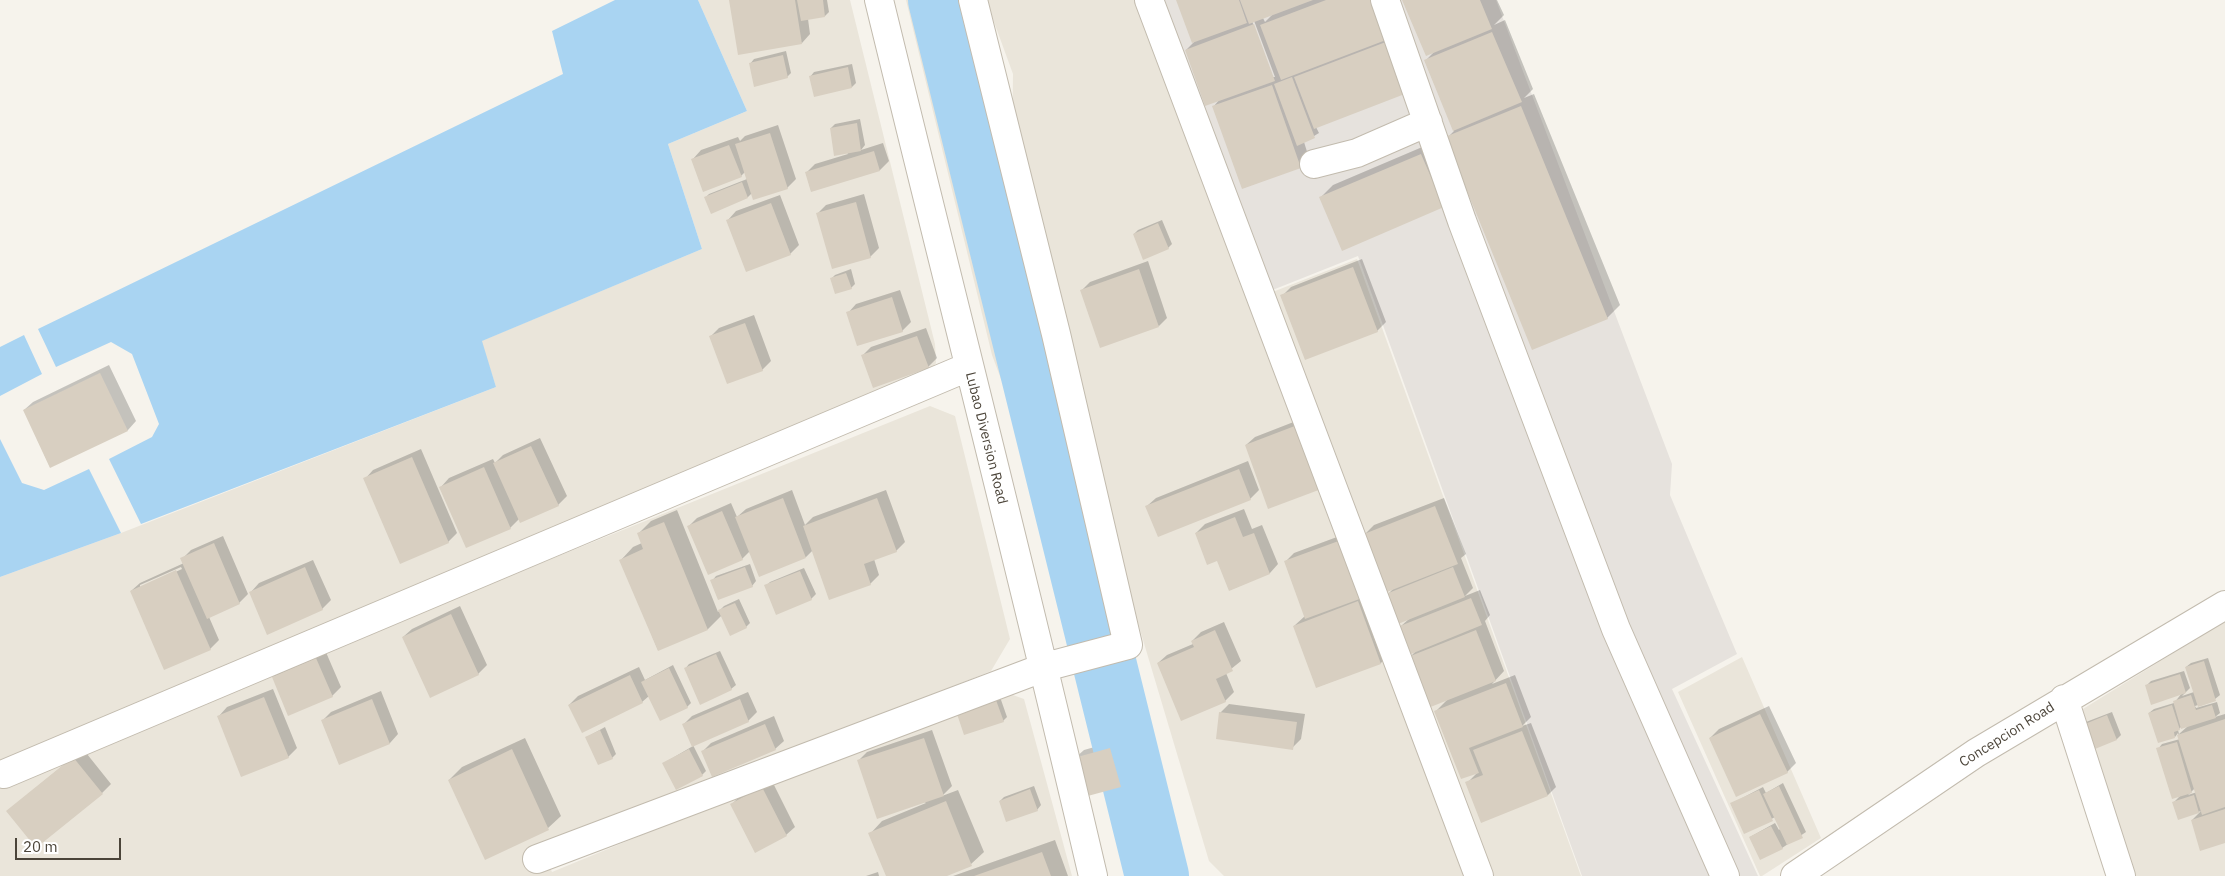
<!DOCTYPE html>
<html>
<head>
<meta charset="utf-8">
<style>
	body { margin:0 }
	#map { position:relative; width:2225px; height:876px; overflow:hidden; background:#f6f3ec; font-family:"IBM Plex Sans",sans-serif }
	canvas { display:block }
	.scale { position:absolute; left:15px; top:838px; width:106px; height:22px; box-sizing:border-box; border:2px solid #4b4439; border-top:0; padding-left:6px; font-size:15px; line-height:18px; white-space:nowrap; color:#4b4439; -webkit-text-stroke:4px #fff; paint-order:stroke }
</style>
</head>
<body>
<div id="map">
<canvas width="2225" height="876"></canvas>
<div class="scale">20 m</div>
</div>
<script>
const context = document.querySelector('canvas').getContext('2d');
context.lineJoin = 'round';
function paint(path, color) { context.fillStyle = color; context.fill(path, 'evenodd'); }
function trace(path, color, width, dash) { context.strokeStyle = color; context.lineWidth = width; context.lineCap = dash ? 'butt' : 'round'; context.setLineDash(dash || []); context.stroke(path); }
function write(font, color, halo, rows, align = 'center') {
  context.font = font + ' "IBM Plex Sans",sans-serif'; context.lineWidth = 4.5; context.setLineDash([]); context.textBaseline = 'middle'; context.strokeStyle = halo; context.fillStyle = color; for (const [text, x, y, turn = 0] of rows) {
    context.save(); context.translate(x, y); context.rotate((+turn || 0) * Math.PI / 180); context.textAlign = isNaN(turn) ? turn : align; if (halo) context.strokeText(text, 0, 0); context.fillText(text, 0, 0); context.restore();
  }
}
paint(new Path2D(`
	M698 0H850L935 344 936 363 925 378 0 761V577L121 533 496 387 481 341 702 249 668 144 747 111Z
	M906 0H954L982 86 990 240 1040 370 1007 395 992 355Z
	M986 0H1148L1471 876H1224L1209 861 1109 526 1072 479 1084 413 1011 239 1013 74Z
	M1357 259 1581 876H1486L1270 293Z
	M930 406 955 416 1010 639 991 671 765 763 540 844 552 872 996 689 1024 699 1072 876H0V783L73 752Z
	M2225 621V876H2122L2070 717Z
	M1742 657 1821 838 1762 876H1760L1678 692Z`), '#eae5da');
paint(new Path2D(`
	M1154 0H1496L1672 464 1670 495 1737 654 1672 689 1758 876H1582L1358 256 1270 291Z`), '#e6e2dd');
paint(new Path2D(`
	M615 0H698L747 111 668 144 702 249 482 341 496 387 141 524 109 459 152 437 159 424 132 354 111 342 56 367 38 329 563 74 552 31Z
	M24 335 42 374 0 396V347Z
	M0 439 22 483 44 490 89 469 121 533 0 577Z`), '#a9d4f2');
paint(new Path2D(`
	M730 0H827L829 12 825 16 808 19 810 34 802 43Z
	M1178 0H1388L1403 28 1316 127 1319 133 1304 142 1309 158 1301 167 1243 188 1214 106 1220 99 1186 50 1197 39ZM1273 14 1265 22 1263 18ZM1251 18H1253L1275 77H1272Z
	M1404 0H1497L1504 15 1494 25 1505 20 1533 89 1524 98 1534 94 1620 305 1607 318 1447 138 1454 131 1425 61 1434 52Z
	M786 51 791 73 787 77 750 64 754 59Z
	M852 64 856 83 852 87 810 77 814 72Z
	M860 119 865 145 861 150 883 143 889 161 880 170 811 190 806 173 815 164 848 154 831 128 835 124Z
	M778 125 796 179 787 188 752 193 748 197 705 198 709 194 747 179 745 172 741 176 693 159 701 150 738 137 740 141 745 136Z
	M1434 142 1456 194 1321 197 1333 185Z
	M864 194 879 248 870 257 817 214 826 205Z
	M780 195 799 245 790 254 728 220 736 211Z
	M1162 220 1172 244 1168 248 1134 234 1138 230Z
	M1362 259 1386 322 1377 331 1282 296 1291 287Z
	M1148 261 1167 318 1159 326 1082 290 1090 282Z
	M851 269 855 284 851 288 831 279 835 275Z
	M900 290 911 322 902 331 848 313 856 304Z
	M754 315 771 361 762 370 710 337 719 328Z
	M926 328 937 358 928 367 863 355 871 347Z
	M109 365 136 421 128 430 50 467 24 410 33 402Z
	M1309 416 1332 479 1246 445 1255 437Z
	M540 438 567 496 558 505 520 518 510 528 441 487 449 478 493 459 495 463 503 455Z
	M421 449 457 533 448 542 365 479 373 470Z
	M1248 461 1259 490 1250 499 1147 506 1156 498Z
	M792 490 805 525 813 517 886 490 905 542 896 551 874 559 879 575 870 584 813 550 806 557 750 551 742 559 689 526 697 518 731 503 737 517 746 509Z
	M1444 498 1466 554 1461 558 1473 588 1465 596 1480 590 1490 615 1485 621 1504 671 1492 684 1515 675 1531 717 1522 726 1531 723 1556 787 1548 795 1467 783 1478 772 1436 711 1449 698 1410 657 1418 649 1401 626 1409 619 1388 594 1395 587 1365 534 1374 525Z
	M1244 509 1252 529 1262 525 1278 564 1270 573 1230 590 1218 560 1196 533 1205 524Z
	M677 510 718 612 724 606 739 599 750 623 746 627 722 615 708 629 658 650 621 560 633 547 642 543 638 534 651 521Z
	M1353 531 1389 654 1381 663 1317 687 1294 626 1305 616 1285 562 1294 553Z
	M223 536 248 594 239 603 209 617 219 640 210 649 131 591 140 583 184 563 182 559 191 550ZM181 567 182 569 140 588V585Z
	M313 560 331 600 322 609 251 592 259 583Z
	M750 564 756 581 752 586 712 581 716 576Z
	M804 568 816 594 811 599 777 613 766 586 770 582Z
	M460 606 487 665 478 674 403 637 412 629Z
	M1224 622 1241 661 1226 673 1234 692 1225 701 1158 663 1167 655 1193 644 1192 641 1201 632Z
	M325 650 341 687 332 696 273 677 282 669Z
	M720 651 736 685 731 689 685 669 689 664Z
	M2208 658 2220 695 2215 699 2195 706 2196 708 2217 702 2220 713 2215 717 2225 714V842L2192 820 2201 811 2179 818 2174 802 2181 795 2158 749 2162 744 2180 739 2178 733 2175 737 2149 713 2154 709 2174 703 2182 693 2147 685 2151 681 2184 671 2190 688 2182 696 2194 692 2186 667 2191 663ZM2182 726H2188L2179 734 2178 730ZM2195 788 2197 792 2188 795Z
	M673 665 691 703 687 707 649 696 642 702 569 705 578 696 639 667 645 680Z
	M273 689 297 748 288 757 219 716 227 707Z
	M381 691 398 734 390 743 340 763 323 720 331 712Z
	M748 692 757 712 748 721 693 745 706 771 702 775 664 763 693 746 684 724 692 716Z
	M1000 697 1007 717 1003 721 958 714Z
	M1229 704 1305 714 1301 739 1292 748 1220 713Z
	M1769 706 1796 763 1787 772 1737 795 1710 738 1719 729Z
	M2112 712 2121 735 2117 739 2091 749 2082 726 2086 722Z
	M774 716 784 741 775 749 703 751 711 743Z
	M605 727 616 754 612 758 587 737Z
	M932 730 952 786 942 796 958 790 984 852 971 864 944 876H887L870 834 882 821 926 803 858 761 867 752Z
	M525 738 561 816 548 828 485 858 449 780 462 767Z
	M1119 740 1129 778 1120 786 1075 758 1084 750Z
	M83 749 111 784 102 793 8 811Z
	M771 779 795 827 786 835 732 804 741 795Z
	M1783 783 1806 832 1782 848 1750 837 1775 823 1779 830 1781 828 1775 817 1745 833 1731 804 1763 787 1766 793Z
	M1034 786 1041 805 1037 810 1000 801 1004 797Z
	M1055 840 1068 876H953Z
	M878 872 879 876H866Z`), '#0003');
trace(new Path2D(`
	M940 0 1157 876`), '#a9d4f2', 64);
paint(new Path2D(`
	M729 0H795L802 44 738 55Z
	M797 0H823L825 17 801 21Z
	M1176 0H1239L1247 23 1192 43Z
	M1240 0H1313L1249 24Z
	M1326 0H1371L1386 40 1281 80 1260 25Z
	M1402 0H1480L1492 29 1426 56Z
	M1254 24 1275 81 1205 106 1185 50Z
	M1492 32 1522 102 1453 131 1424 60Z
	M1391 40 1410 92 1314 129 1294 77Z
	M783 55 788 78 754 87 749 63Z
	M848 67 852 88 814 97 809 76Z
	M1292 77 1315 138 1297 146 1274 84Z
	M1272 85 1301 168 1242 189 1212 106Z
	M1521 106 1608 319 1532 350 1445 137Z
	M857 123 861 151 834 156 830 128Z
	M770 133 788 189 753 200 735 144Z
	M729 145 742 177 703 192 691 159Z
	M874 151 880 171 811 192 805 172Z
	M1421 154 1444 207 1342 251 1319 197Z
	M742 182 748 198 711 214 704 197Z
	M856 202 871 258 832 269 816 213Z
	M771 203 791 255 746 272 726 220Z
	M1158 223 1169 249 1143 260 1133 234Z
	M1353 267 1378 332 1305 360 1280 295Z
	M1139 269 1159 327 1100 348 1080 290Z
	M846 273 852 289 835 294 830 278Z
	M892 297 903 332 857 346 846 312Z
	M745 323 763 371 727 384 709 336Z
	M917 336 929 368 873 388 861 355Z
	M100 373 128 431 50 468 23 410Z
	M1300 424 1324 488 1268 509 1245 445Z
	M531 446 559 506 520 523 493 463Z
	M412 457 449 543 400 564 363 478Z
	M484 467 511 529 466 548 439 487Z
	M1239 469 1251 500 1158 537 1145 506Z
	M783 498 806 558 759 577 735 517Z
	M877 498 897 552 864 564 871 585 829 600 803 526Z
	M1435 506 1458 564 1387 592 1364 534Z
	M722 511 743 560 708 575 687 526Z
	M1235 517 1243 537 1254 533 1270 574 1229 591 1217 561 1207 565 1195 533Z
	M664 522 708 630 658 651 619 560 643 549 637 533Z
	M1344 539 1365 597 1305 619 1284 561Z
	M214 543 240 604 207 619 180 558Z
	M305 567 323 610 267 635 249 592Z
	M745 567 753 587 718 600 710 580Z
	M1453 567 1465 597 1398 624 1386 594Z
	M176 570 211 650 164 670 130 591Z
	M800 571 812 600 776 615 764 585Z
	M1471 598 1482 625 1411 654 1400 626Z
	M1358 601 1381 664 1316 688 1293 626Z
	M735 603 747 628 730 636 718 610Z
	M451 614 479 675 430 698 402 637Z
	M1215 630 1233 671 1216 679 1226 702 1181 721 1157 663 1194 647 1191 641Z
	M1476 630 1496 681 1428 708 1408 657Z
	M716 654 732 690 700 705 684 668Z
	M316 658 333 697 288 716 272 677Z
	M2204 661 2216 701 2198 707 2185 667Z
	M669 668 688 708 660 721 641 682Z
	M2180 674 2186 693 2151 705 2145 685Z
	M630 675 643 703 582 733 568 705Z
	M1506 683 1523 727 1469 748 1479 773 1461 779 1434 711Z
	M2191 695 2196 710 2212 705 2216 718 2181 729 2173 701Z
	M264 697 289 758 241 777 217 716Z
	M372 699 390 744 339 765 321 720Z
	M740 699 749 722 692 747 682 724Z
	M996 700 1004 722 964 735 957 714Z
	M2172 705 2180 730 2174 732 2175 738 2158 743 2148 713Z
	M1219 712 1297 722 1293 750 1216 739Z
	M1760 714 1788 773 1736 797 1709 738Z
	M2107 715 2117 740 2090 751 2080 726Z
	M2225 719V807L2202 815 2177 735Z
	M765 724 776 750 712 777 701 751Z
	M600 730 613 759 598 765 585 737Z
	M1522 731 1548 796 1481 823 1465 782 1483 775 1473 750Z
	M924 738 944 796 877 819 857 760Z
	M2177 742 2192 793 2172 799 2156 748Z
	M1110 748 1121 787 1084 797 1074 758Z
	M512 749 549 830 485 860 448 780Z
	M689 749 703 776 676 790 662 763Z
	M73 757 103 794 36 848 6 811Z
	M1779 786 1803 838 1787 845 1763 794Z
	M762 787 787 836 755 853 730 804Z
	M1030 789 1038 811 1006 822 999 801Z
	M1759 790 1773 821 1744 834 1730 803Z
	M2194 795 2199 813 2178 820 2172 802Z
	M946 801 972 866 947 876H886L868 833Z
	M2225 809V843L2200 851 2191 820Z
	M1771 826 1783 849 1760 860 1749 837Z
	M1042 852 1051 876H974Z`), '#d8cfc1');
const minor = new Path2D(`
	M879 0C950 292 1025 583 1093 876
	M1149 0 1479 876
	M1385 0 1462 221 1616 629 1725 876
	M1314 164 1357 153 1428 122
	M2064 699 2121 876
	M4 774 968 367
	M537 859 1045 667 1128 645 1056 334 973 0
	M1795 876 1976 753 2225 605`);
trace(minor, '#c2bbae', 30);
trace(minor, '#fff', 28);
write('14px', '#4b4439', '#fff', [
	["Lubao Diversion Road",986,438,76],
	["Concepcion Road",2007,735,-32]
]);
</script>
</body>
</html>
